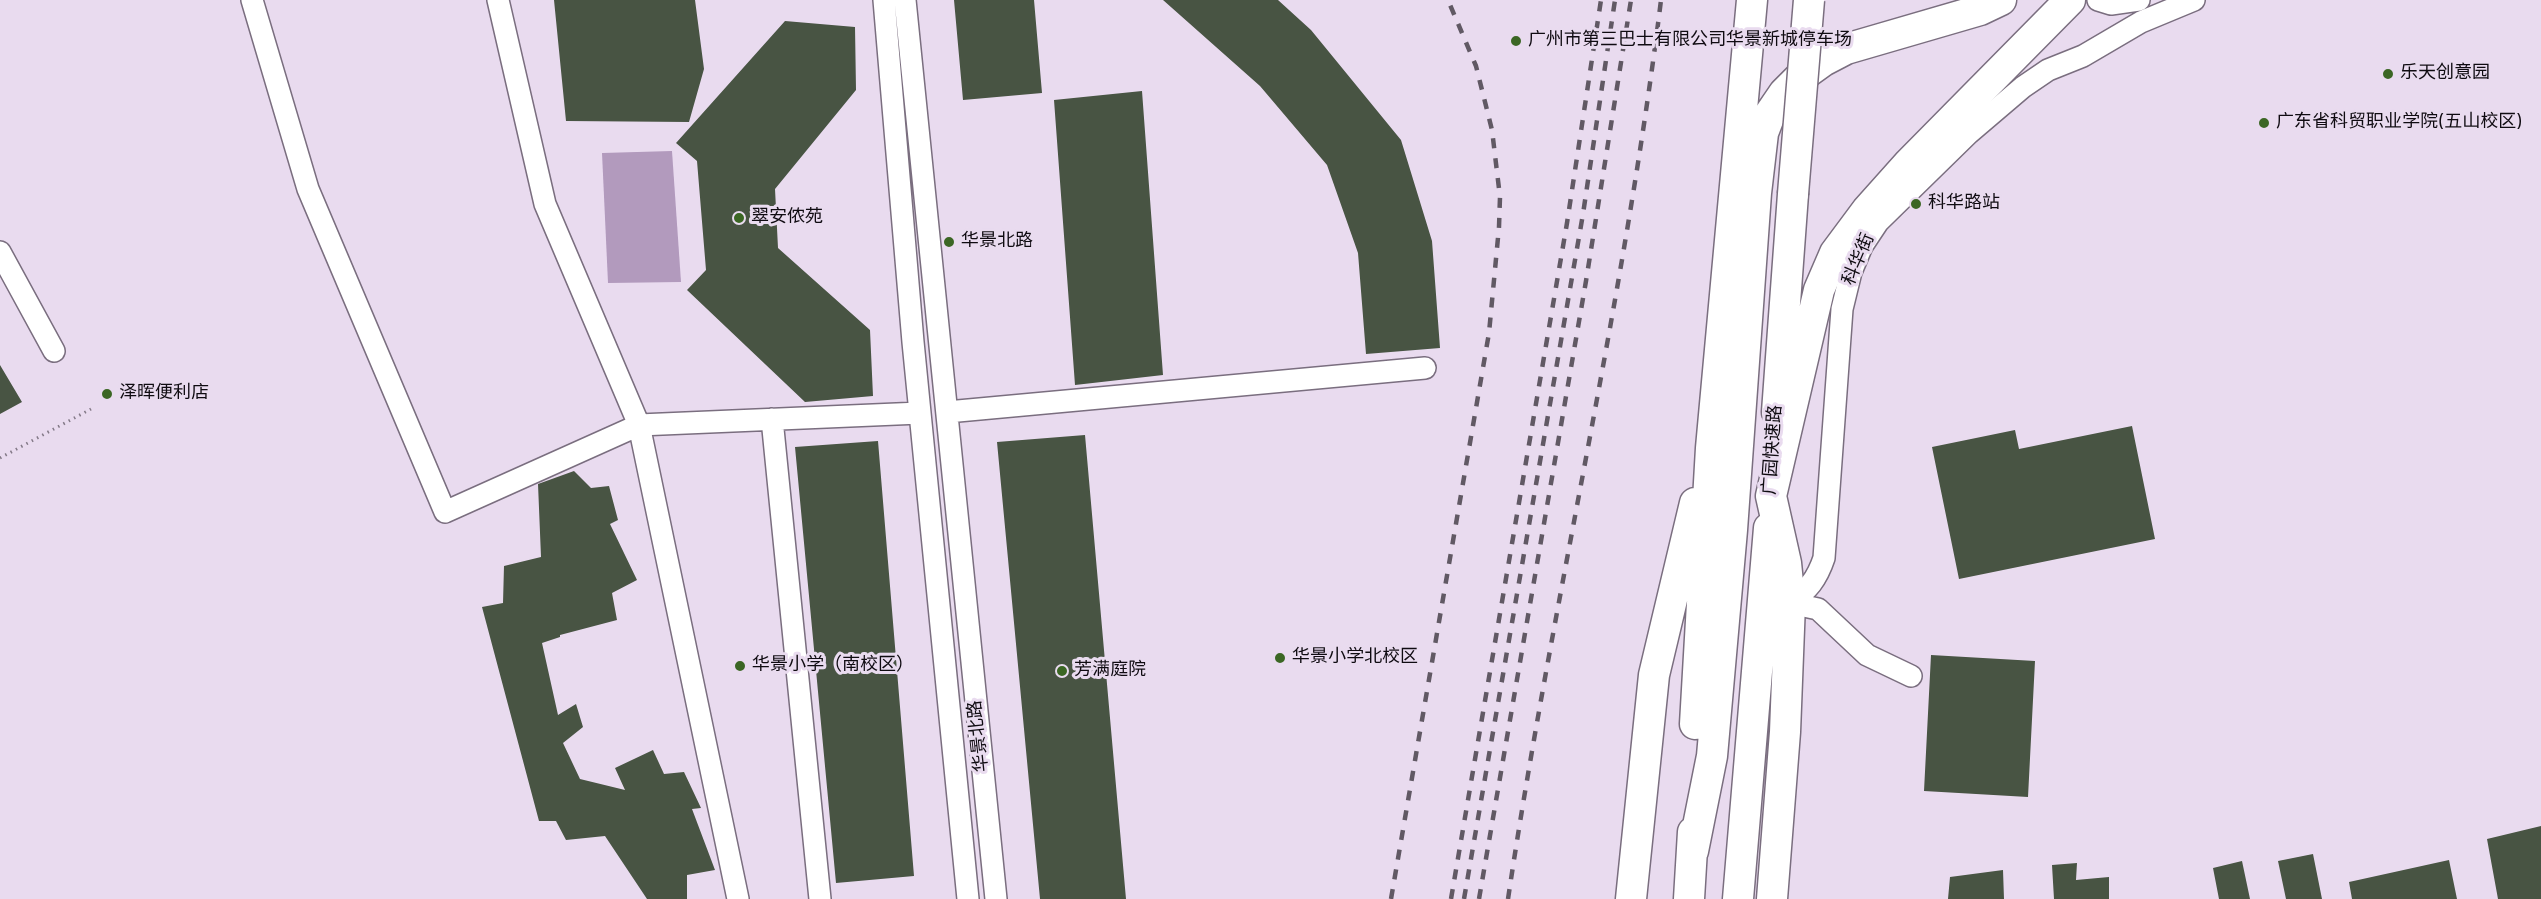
<!DOCTYPE html>
<html>
<head>
<meta charset="utf-8">
<style>
	body { margin:0 }
	canvas { display:block; background:#e9dbef }
</style>
</head>
<body>
<canvas width="2541" height="899"></canvas>
<script>
const context = document.querySelector('canvas').getContext('2d');
context.lineJoin = 'round';
function paint(path, color) { context.fillStyle = color; context.fill(path, 'evenodd'); }
function trace(path, color, width, dash) { context.strokeStyle = color; context.lineWidth = width; context.lineCap = dash ? 'butt' : 'round'; context.setLineDash(dash || []); context.stroke(path); }
function write(font, color, halo, rows, align = 'center') {
  context.font = font + ' Overpass,"Noto Sans SC",sans-serif'; context.lineWidth = 6; context.setLineDash([]); context.textBaseline = 'middle'; context.strokeStyle = halo; context.fillStyle = color; for (const [text, x, y, turn = 0] of rows) {
    context.save(); context.translate(x, y); context.rotate((+turn || 0) * Math.PI / 180); context.textAlign = isNaN(turn) ? turn : align; if (halo) context.strokeText(text, 0, 0); context.fillText(text, 0, 0); context.restore();
  }
}
paint(new Path2D(`
	M672 151 681 282 608 283 602 153Z`), '#b29abd');
paint(new Path2D(`
	M554 0H695L704 69 689 122 566 121Z
	M954 0H1034L1042 93 963 100Z
	M1163 0H1278L1311 30 1401 140 1432 241 1440 348 1366 354 1358 253 1327 165 1260 86Z
	M785 21 855 27 856 90 775 189 778 248 870 330 873 396 805 402 687 290 706 270 697 161 676 143Z
	M1142 91 1163 375 1075 385 1054 100Z
	M0 365 22 402 0 414Z
	M2132 426 2155 539 1959 579 1932 447 2015 430 2019 449Z
	M1085 435 1126 899H1040L997 442Z
	M878 441 914 876 836 883 795 447Z
	M574 471 591 488 609 486 618 520 610 524 637 580 612 593 617 620 560 635V637L542 643 558 715 576 704 583 727 563 743 580 779 625 790 615 768 653 750 664 774 684 772 701 808 692 809 715 870 687 875V899H647L605 836 566 840 556 821H539L482 607 503 603 504 566 541 557 538 484Z
	M1931 655 2035 661 2028 797 1924 791Z
	M2541 826V899H2498L2487 839Z
	M2313 854 2322 899H2286L2278 861Z
	M2449 860 2457 899H2352L2349 882Z
	M2242 861 2250 899H2219L2213 868Z
	M2077 863 2076 880 2109 877V899H2054L2052 865Z
	M2003 870 2004 899H1948L1950 877Z`), '#485443');
const minor = new Path2D(`
	M252 0 308 189 445 512 639 425 545 204 498 0
	M884 0 913 342 968 899
	M905 0 996 899
	M2098 0 2111 4 2139 0
	M0 252 54 351
	M947 412 1425 368
	M772 419 820 899
	M1790 603C1808 590 1817 579 1824 558L1842 309 1851 272 1862 246 1878 222 1969 133 2023 87 2048 70 2083 56 2141 22 2194 0
	M1790 603 1818 609 1867 655 1911 676
	M738 899 639 425 920 413`);
const highway = new Path2D(`
	M1777 412 1793 194
	M1695 724 1711 448 1752 0
	M1693 851 1712 756 1732 530 1756 193 1763 133 1771 112 1784 93 1798 79 1823 61 1846 49 1980 10 2001 0
	M1631 899 1654 675 1695 503
	M1689 899 1693 832
	M1738 899 1769 528
	M1772 899 1785 732 1790 603 1786 563 1771 496 1819 290 1835 253 1867 210 1909 163 2070 0`);
trace(minor, '#7a6e7f', 24);
trace(highway, '#7a6e7f', 33);
trace(new Path2D(`
	M0 458 91 409`), '#847a88', 3, [1.5, 4.5]);
trace(minor, '#fff', 21);
trace(highway, '#fff', 30);
trace(new Path2D(`
	M1391 899 1489 333 1499 227 1500 197 1492 130 1476 66 1448 0
	M1451 899 1567 223 1601 0
	M1464 899 1583 214 1615 0
	M1479 899 1586 281 1631 0
	M1508 899C1553 598 1624 302 1661 0`), '#615964', 4.5, [10, 10]);
const highwayBridge = new Path2D(`
	M1793 194 1809 0`);
trace(highwayBridge, '#7a6e7f', 33, []);
trace(highwayBridge, '#fff', 30);
for (const [x, y, r, color] of [
	[1516,41,6,"#3b6624"],
	[2388,74,6,"#3b6624"],
	[2264,123,6,"#3b6624"],
	[1916,204,6,"#3b6624"],
	[739,218,6,"#3b6624"],
	[949,242,6,"#3b6624"],
	[107,394,6,"#3b6624"],
	[1280,658,6,"#3b6624"],
	[740,666,6,"#3b6624"],
	[1062,671,6,"#3b6624"]
]) { const dot = new Path2D(); dot.arc(x, y, r, 0, 2 * Math.PI); context.fillStyle = color; context.fill(dot); trace(dot, '#e9dbef', 2); }
write('18px', '#0f0b11', '#e9dbef', [
	["广州市第三巴士有限公司华景新城停车场",1528,41],
	["乐天创意园",2400,74],
	["广东省科贸职业学院(五山校区)",2276,123],
	["科华路站",1928,204],
	["翠安侬苑",751,218],
	["华景北路",961,242],
	["泽晖便利店",119,394],
	["华景小学北校区",1292,658],
	["华景小学（南校区）",752,666],
	["芳满庭院",1074,671]
], 'left');
write('18px', '#0f0b11', '#e9dbef', [
	["科华街",1860,260,-67],
	["广园快速路",1774,450,-86],
	["华景北路",980,736,-96]
]);
</script>
</body>
</html>
